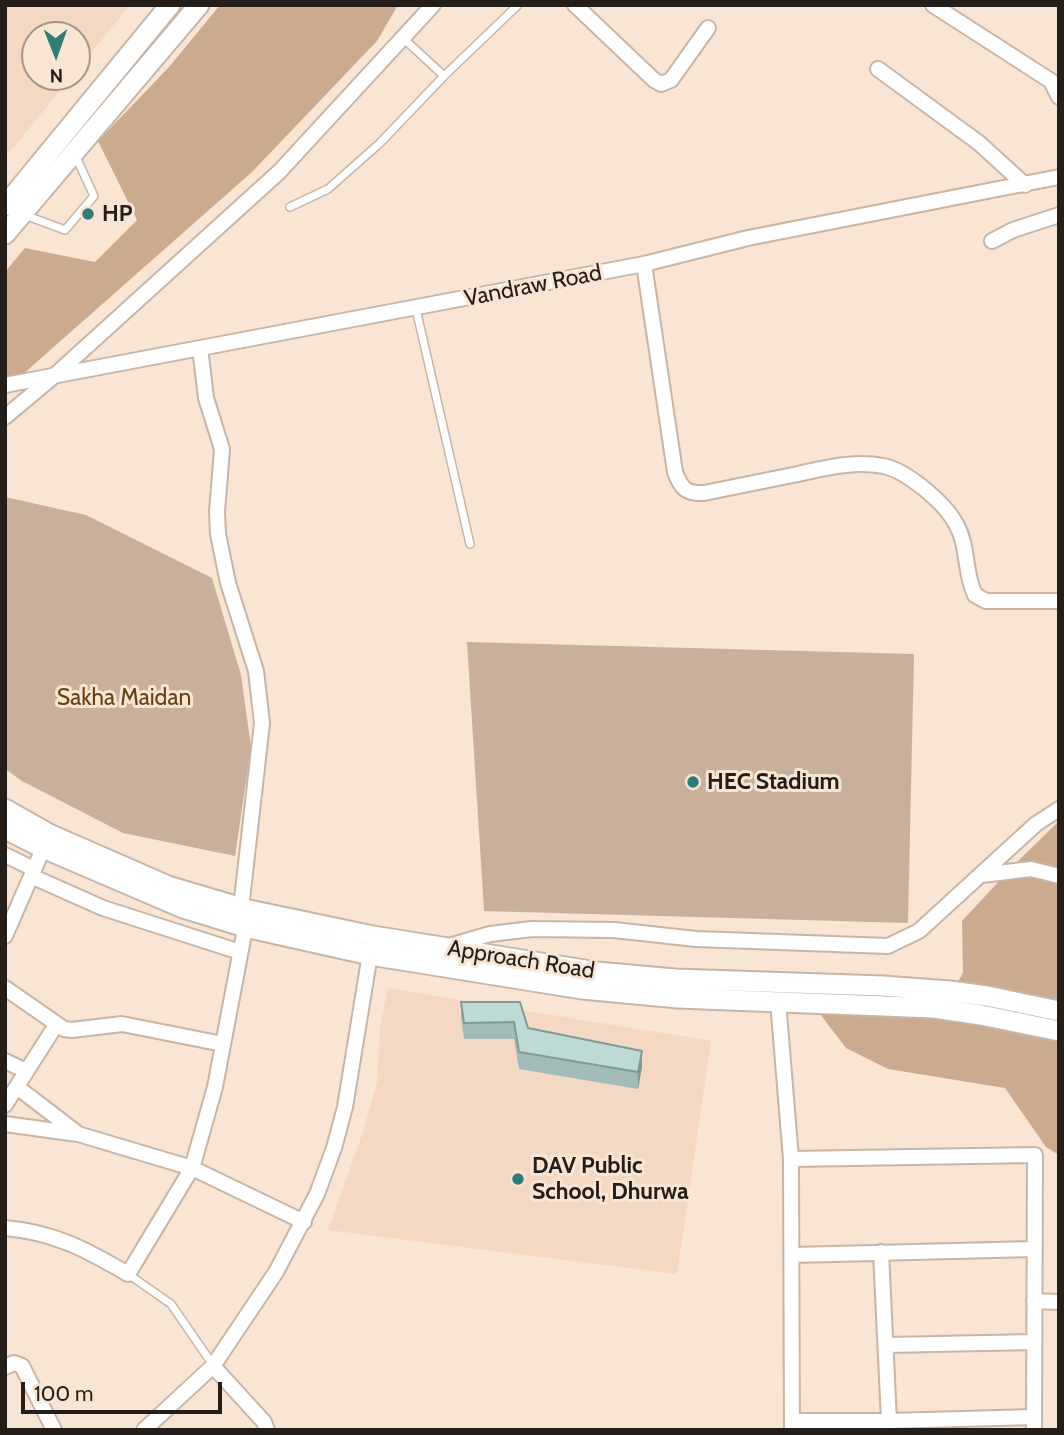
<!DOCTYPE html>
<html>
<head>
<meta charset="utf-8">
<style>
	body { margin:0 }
	#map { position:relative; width:1064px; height:1435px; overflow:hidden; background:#f9e5d4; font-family:Cabin,sans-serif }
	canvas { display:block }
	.frame { position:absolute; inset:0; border:7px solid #251e18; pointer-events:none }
	.north { position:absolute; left:21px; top:21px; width:70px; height:70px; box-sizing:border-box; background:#f9e5d4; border:2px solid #a49589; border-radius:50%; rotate:179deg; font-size:19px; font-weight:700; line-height:28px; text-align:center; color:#251e18 }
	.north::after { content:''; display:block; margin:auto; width:24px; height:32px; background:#337b74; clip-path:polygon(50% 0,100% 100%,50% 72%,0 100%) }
	.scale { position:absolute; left:21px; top:1382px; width:201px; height:32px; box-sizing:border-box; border:4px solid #251e18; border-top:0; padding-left:9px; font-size:21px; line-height:24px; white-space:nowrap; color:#251e18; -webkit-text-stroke:5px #f9e5d4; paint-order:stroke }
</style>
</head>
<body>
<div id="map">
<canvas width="1064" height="1435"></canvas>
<div class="frame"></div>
<div class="north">N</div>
<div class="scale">100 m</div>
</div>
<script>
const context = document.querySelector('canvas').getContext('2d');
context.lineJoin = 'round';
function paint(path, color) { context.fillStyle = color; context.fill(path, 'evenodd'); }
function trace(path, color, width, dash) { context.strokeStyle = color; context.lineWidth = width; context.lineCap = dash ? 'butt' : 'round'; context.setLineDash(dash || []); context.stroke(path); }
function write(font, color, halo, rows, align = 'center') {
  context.font = font + ' Cabin,sans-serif'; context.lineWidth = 6; context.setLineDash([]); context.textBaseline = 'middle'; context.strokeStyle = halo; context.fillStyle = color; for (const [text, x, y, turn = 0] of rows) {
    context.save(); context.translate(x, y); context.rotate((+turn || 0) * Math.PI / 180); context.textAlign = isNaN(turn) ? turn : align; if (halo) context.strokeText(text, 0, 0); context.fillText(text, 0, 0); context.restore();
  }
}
paint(new Path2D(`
	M5 5H130L77 70V35H35V77H71L5 158Z
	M388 988 711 1041 677 1274 328 1230 364 1129 377 1082 380 1028Z`), '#f3d8c4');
paint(new Path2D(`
	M5 497 86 515 212 578 241 675 251 747 235 856 123 833 22 781 5 769Z
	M467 642 914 654 908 923 484 911Z`), '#c8b09d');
paint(new Path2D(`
	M220 5H398L377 41 252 172 5 390V272L25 248 95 262 137 220 98 141 169 67Z
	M1059 821V1155L1046 1147 1005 1088 888 1069 846 1048 820 1014 942 1016 963 972 962 921 1013 866Z`), '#cbab90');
const lane = new Path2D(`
	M403 38 444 76
	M290 207 328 189 380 143 444 76 518 5
	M22 214 65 230 94 196 75 155
	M416 309 470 544
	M128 1274 171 1304 213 1365`);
const street = new Path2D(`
	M575 5 654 80 661 84 671 80 708 28
	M933 5 1051 81 1059 97
	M878 69 979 143 1025 185
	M992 241 1013 230 1059 215
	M644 264 675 472C681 488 686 494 704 493 734 487 763 481 793 475 821 469 853 460 883 466 906 470 945 503 956 524 969 547 964 573 975 595L986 601H1059
	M200 348 206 398 222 449 217 512 218 534 228 583 256 671 262 723 241 908
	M5 385 644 264 748 238 1059 177
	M5 417 54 376 279 172 433 5
	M5 855 34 869
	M982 875 1031 869 1059 876
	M31 876 103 908 240 952
	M5 936 46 842
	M449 946 490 934 532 929 614 930 696 939 888 946 919 931 1036 824 1059 809
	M5 988 64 1029 72 1030 122 1024 223 1044
	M778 1001 791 1159 792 1430
	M5 1061 26 1071
	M17 1087 77 1133
	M5 1105 56 1025
	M5 1124 78 1134 192 1168 304 1222
	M791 1159 1035 1155 1034 1430
	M5 1228C54 1232 87 1250 128 1274L192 1168 215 1087 247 918
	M881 1252 889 1421
	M793 1255 1034 1249
	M1034 1301 1059 1302
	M886 1345 1034 1342
	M213 1366 264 1422 267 1430
	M5 1367 14 1363 22 1366 54 1430
	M792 1421H889L1034 1417
	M144 1430 213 1366 276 1272 317 1194 334 1148 345 1107 371 948`);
const secondary = new Path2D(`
	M5 206 170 5
	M5 234 199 5
	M5 809 49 834 168 886 249 910 373 936 597 972 675 979 883 986 950 991 987 996 1059 1011
	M5 829 43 848 183 908 245 927 370 955 582 989 678 998 934 1008 981 1015 1059 1031`);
trace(lane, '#c9b5a6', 10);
trace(street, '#c9b5a6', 18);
trace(secondary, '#c9b5a6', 23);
trace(lane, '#fff', 7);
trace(street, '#fff', 14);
trace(secondary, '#fff', 19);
paint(new Path2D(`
	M461 1002 528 1028 642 1067 638 1089 519 1069 514 1039H464L461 1018Z`), '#a3bbb8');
paint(new Path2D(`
	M642 1051V1067L638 1089V1072Z`), '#849996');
const building = new Path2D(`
	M461 1002H520L528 1028 642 1051 638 1072 519 1052 514 1022 464 1023Z`);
paint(building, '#bddad6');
trace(building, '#849996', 2);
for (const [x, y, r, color] of [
	[88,214,7,"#337b74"],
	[693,782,7,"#337b74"],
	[518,1179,7,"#337b74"]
]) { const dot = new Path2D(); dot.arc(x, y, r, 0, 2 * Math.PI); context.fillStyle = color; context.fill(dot); trace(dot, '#f9e5d4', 2.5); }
write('bold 23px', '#251e18', '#f9e5d4', [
	["HP",102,214],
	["HEC Stadium",707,782],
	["DAV Public",532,1166],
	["School, Dhurwa",532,1192]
], 'left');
write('23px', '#251e18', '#f9e5d4', [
	["Vandraw Road",533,286,-11],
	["Approach Road",521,960,9]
]);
write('23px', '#6a3f13', '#f9e5d4', [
	["Sakha Maidan",124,698]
]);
</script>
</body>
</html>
